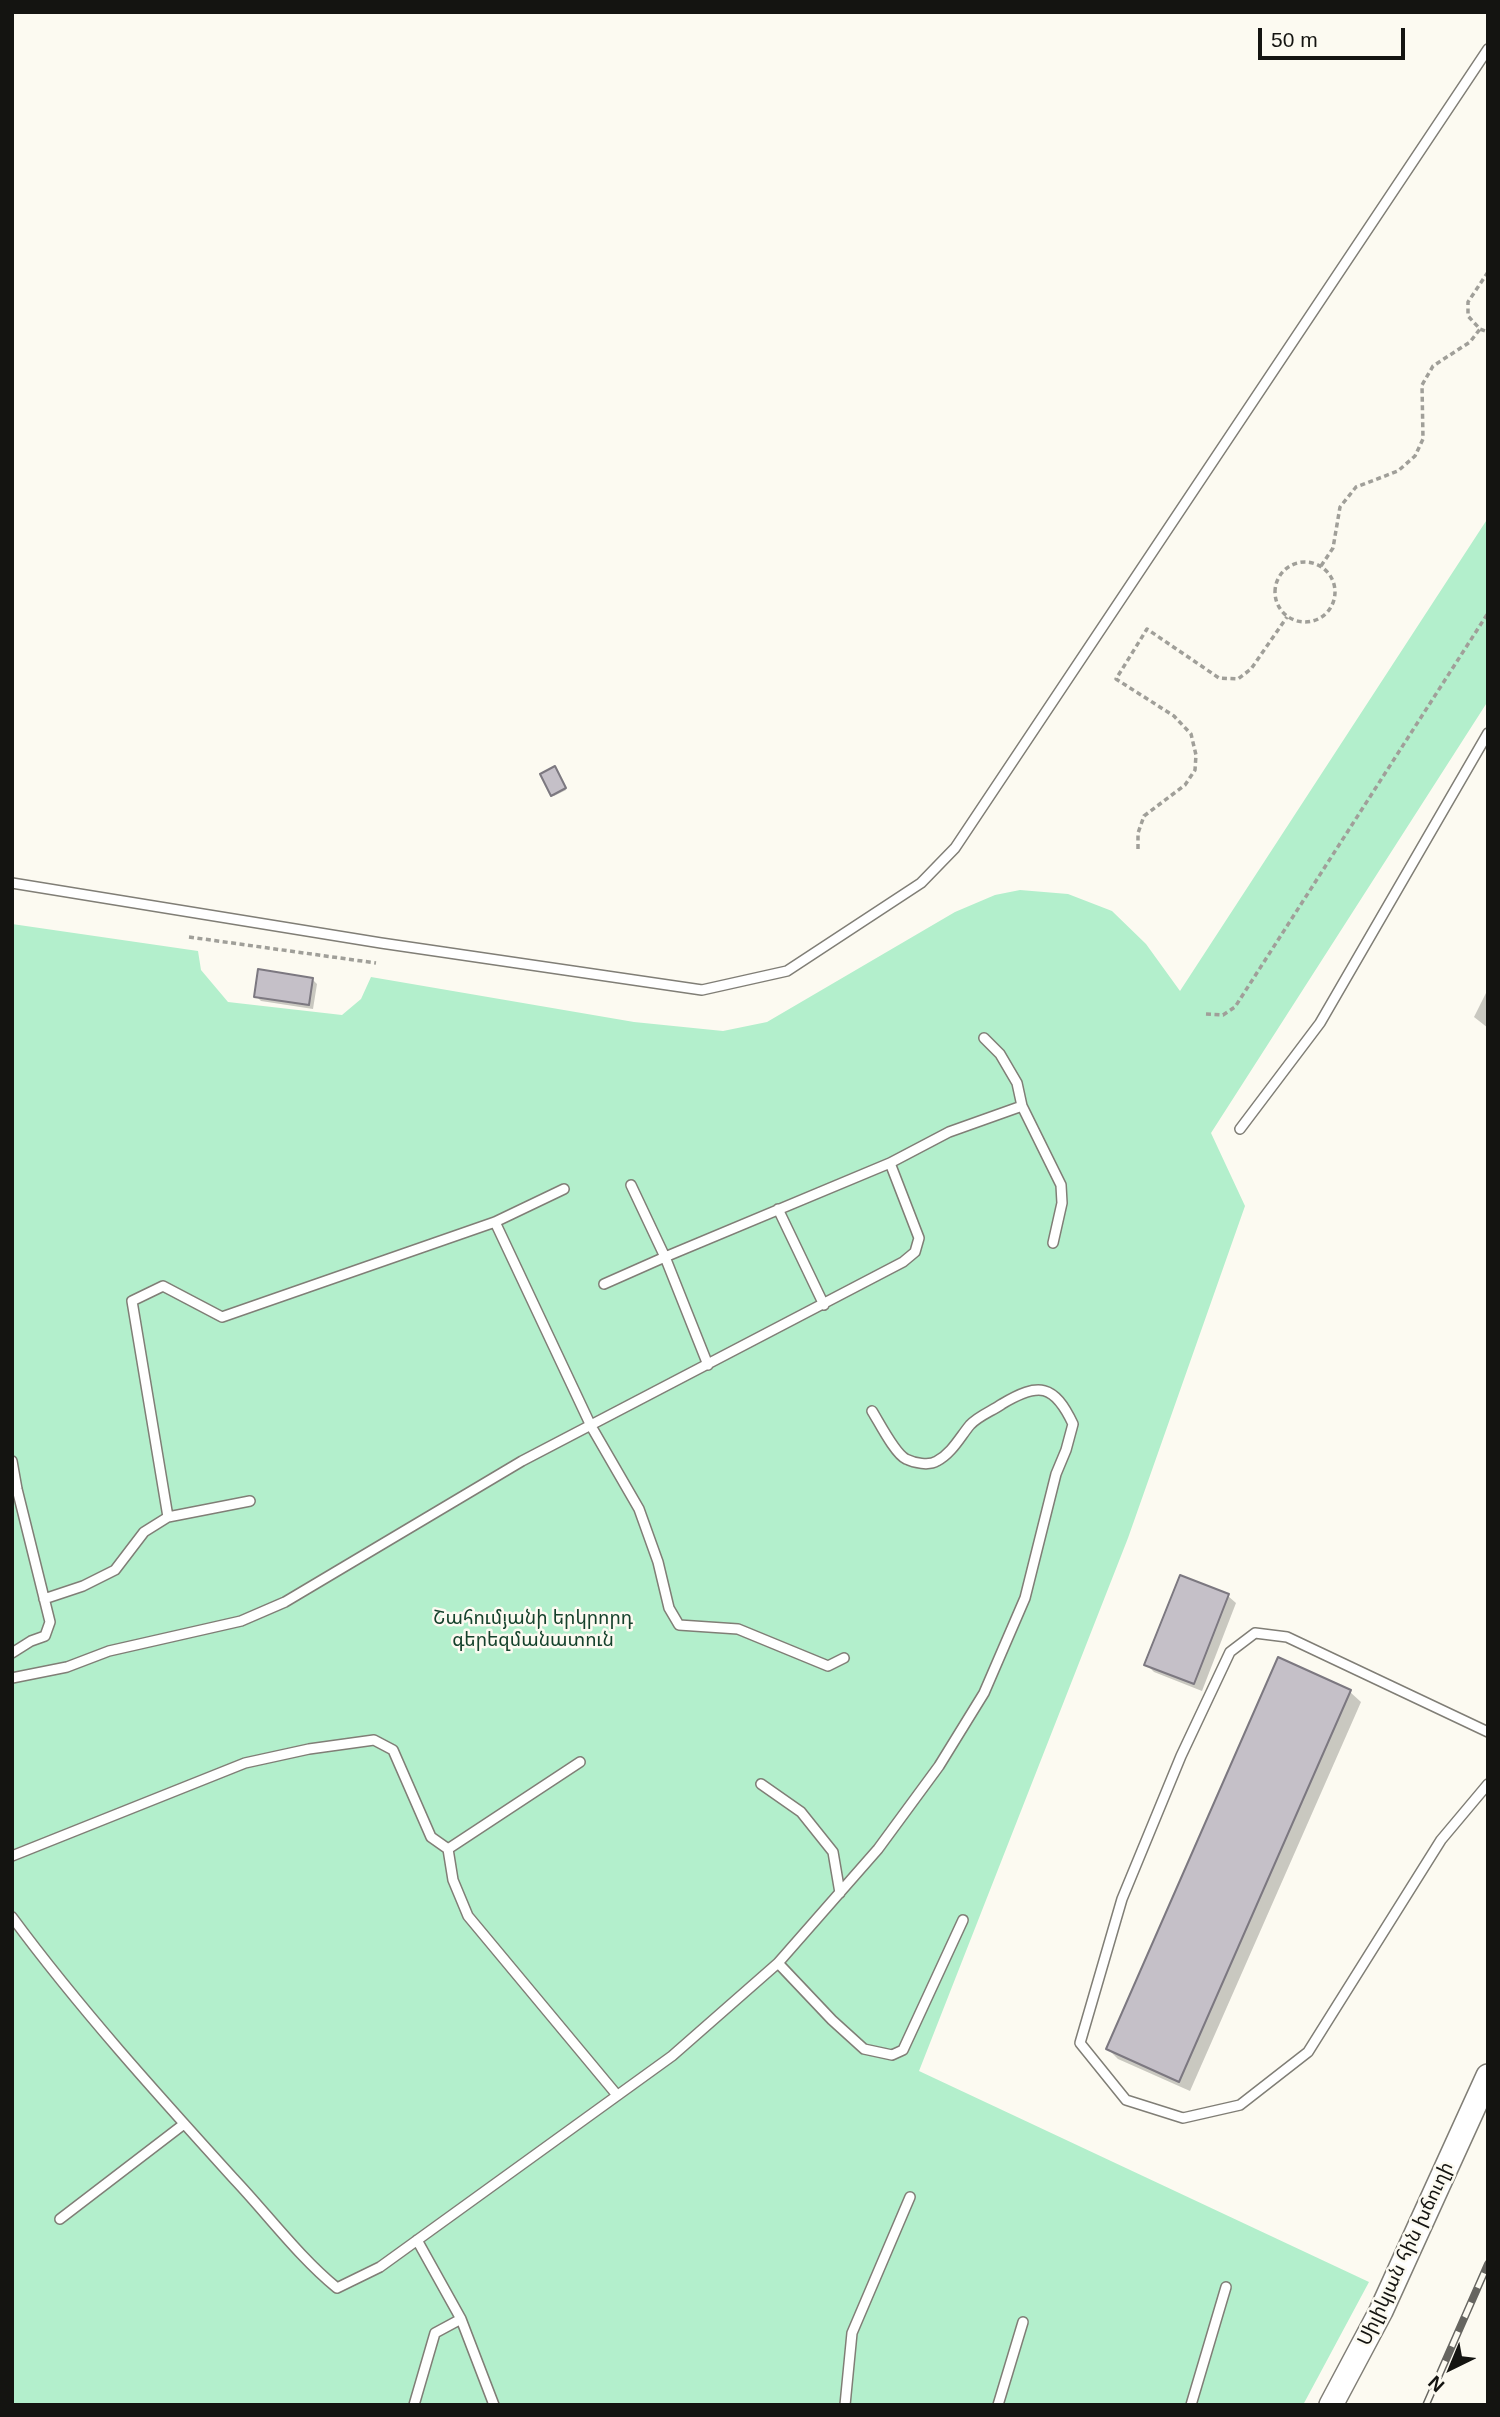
<!DOCTYPE html>
<html>
<head>
<meta charset="utf-8">
<style>
	body { margin:0 }
	#map { position:relative; width:1500px; height:2417px; overflow:hidden; background:#fcfaf1; font-family:Arial,sans-serif }
	canvas { display:block }
	.frame { position:absolute; inset:0; border:14px solid #141411; pointer-events:none }
	.north { position:absolute; left:1416px; top:2333px; width:70px; height:70px; -webkit-text-stroke:5px #fcfaf1; paint-order:stroke; rotate:223deg; font-size:19px; font-weight:700; line-height:28px; text-align:center; color:#141411 }
	.north::after { content:''; display:block; margin:auto; width:24px; height:32px; background:#141411; clip-path:polygon(50% 0,100% 100%,50% 72%,0 100%) }
	.scale { position:absolute; left:1258px; top:28px; width:147px; height:32px; box-sizing:border-box; border:4px solid #141411; border-top:0; padding-left:9px; font-size:21px; line-height:24px; white-space:nowrap; color:#141411; -webkit-text-stroke:5px #fcfaf1; paint-order:stroke }
</style>
</head>
<body>
<div id="map">
<canvas width="1500" height="2417"></canvas>
<div class="frame"></div>
<div class="north">N</div>
<div class="scale">50 m</div>
</div>
<script>
const context = document.querySelector('canvas').getContext('2d');
context.lineJoin = 'round';
function paint(path, color) { context.fillStyle = color; context.fill(path, 'evenodd'); }
function trace(path, color, width, dash) { context.strokeStyle = color; context.lineWidth = width; context.lineCap = dash ? 'butt' : 'round'; context.setLineDash(dash || []); context.stroke(path); }
function write(font, color, halo, rows, align = 'center') {
  context.font = font + ' Arial,"Noto Sans Armenian",sans-serif'; context.lineWidth = 5; context.setLineDash([]); context.textBaseline = 'middle'; context.strokeStyle = halo; context.fillStyle = color; for (const [text, x, y, turn = 0] of rows) {
    context.save(); context.translate(x, y); context.rotate((+turn || 0) * Math.PI / 180); context.textAlign = isNaN(turn) ? turn : align; if (halo) context.strokeText(text, 0, 0); context.fillText(text, 0, 0); context.restore();
  }
}
paint(new Path2D(`
	M1488 518V701L1211 1133 1245 1206 1128 1538 919 2071 1369 2282 1303 2405H12V924L198 951 201 970 228 1002 342 1015 361 999 371 977 634 1022 723 1031 767 1022 955 912 995 895 1020 890 1068 894 1112 911 1146 944 1180 991Z`), '#b3efcc');
paint(new Path2D(`
	M557 770 566 790 554 796 552 795Z
	M312 979 317 984 313 1009 261 1001 256 996Z
	M1488 989V1028L1474 1017Z
	M1228 1596 1236 1603 1202 1691 1154 1672 1146 1664Z
	M1279 1660 1350 1692 1361 1702 1190 2091 1118 2059 1108 2049Z`), '#0003');
const building = new Path2D(`
	M555 766 566 788 551 796 540 774Z
	M258 969 313 978 309 1005 254 997Z
	M1180 1575 1229 1594 1194 1684 1144 1665Z
	M1278 1657 1351 1690 1179 2082 1106 2049Z`);
paint(building, '#c5c0c8');
trace(building, '#7c7880', 2);
const service = new Path2D(`
	M12 883 381 943 702 990 787 971 921 883 955 848 1488 49
	M984 1038 1000 1054 1017 1083 1022 1106 1061 1185 1062 1203 1053 1243
	M1240 1129 1320 1023 1488 733
	M631 1185 665 1257 708 1365
	M778 1209 824 1305
	M495 1222 591 1426 639 1509 658 1562 669 1608 679 1625 738 1629 828 1666 844 1658
	M604 1284 665 1257 890 1163 949 1132 1022 1106
	M12 1461 17 1489 50 1622 45 1636 31 1641 12 1653
	M168 1517 132 1301 163 1286 222 1317 495 1222 564 1189
	M44 1599 83 1586 115 1570 144 1532 168 1517 250 1501
	M12 1678 67 1667 109 1651 241 1621 285 1602 522 1461 903 1262 915 1252 919 1238 890 1163
	M1488 1732 1287 1637 1255 1633 1230 1652 1181 1756 1122 1899 1080 2043 1126 2100 1183 2118 1240 2105 1308 2052 1441 1840 1488 1784
	M761 1784 801 1812 833 1852 840 1893
	M448 1849 580 1762
	M12 1856 245 1763 309 1749 374 1740 393 1750 431 1837 448 1849 453 1880 468 1916 617 2095
	M12 1917C80 2009 158 2095 235 2180 268 2215 300 2258 337 2288L380 2267 672 2056 778 1963 878 1849 939 1766 984 1693 1025 1598 1056 1474 1066 1450 1073 1424C1054 1384 1039 1382 1002 1404 992 1411 978 1416 970 1425 960 1437 952 1453 937 1461 929 1466 914 1463 906 1459 895 1454 879 1422 872 1411
	M778 1963 832 2020 864 2049 892 2055 903 2050 963 1920
	M60 2219 184 2124
	M417 2240 461 2319 494 2405
	M414 2405 435 2333 461 2319
	M845 2405 852 2333 910 2197
	M998 2405 1023 2322
	M1191 2405 1226 2287`);
const tertiary = new Path2D(`
	M1331 2405 1381 2311 1488 2076`);
trace(service, '#807e76', 12);
trace(tertiary, '#807e76', 26);
trace(new Path2D(`
	M1488 272 1468 302V316L1480 329 1488 332
	M1275 592a30 30 0 1 1 60 0a30 30 0 1 1-60 0Z
	M1321 566 1333 548 1340 507 1356 487 1398 471 1415 456 1423 439 1422 385 1433 366 1470 342 1480 329
	M1138 849V833L1144 816 1185 785 1195 770 1196 755 1191 734 1174 716 1116 679 1147 629 1219 678 1238 679 1251 669 1287 617
	M189 937 376 963
	M1206 1014 1223 1015 1235 1007 1488 613`), '#a09f99', 3.5, [5, 3.5]);
trace(service, '#fff', 9);
trace(tertiary, '#fff', 23);
const rail = new Path2D(`
	M1426 2405 1488 2264`);
trace(rail, '#666560', 8);
trace(rail, '#fcfaf1', 5, [16]);
write('19px', '#15422c', '#fcfaf1', [
	["Շահումյանի երկրորդ",533,1619],
	["գերեզմանատուն",533,1641]
]);
write('19px', '#141411', '#fcfaf1', [
	["Սիլիկյան հին խճուղի",1406,2254,-65]
]);
</script>
</body>
</html>
